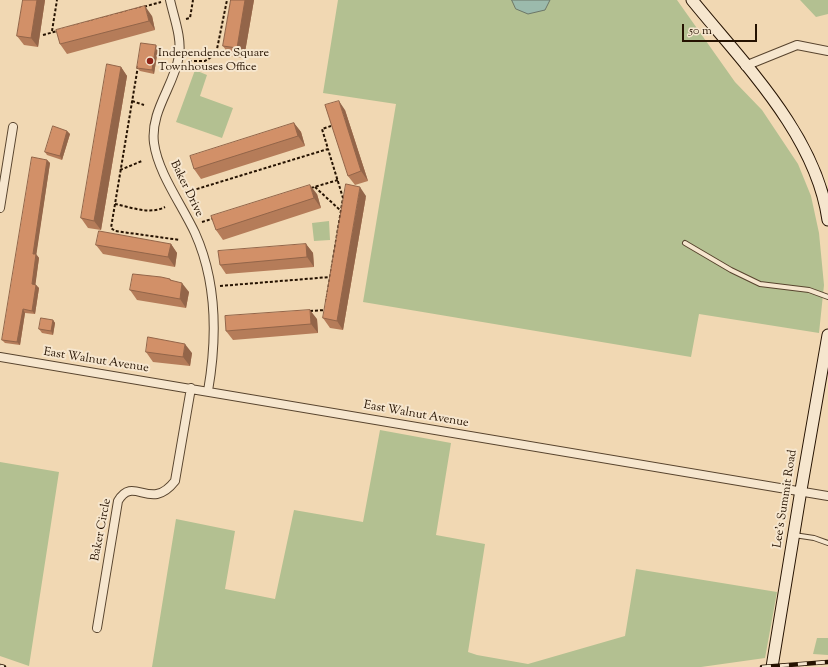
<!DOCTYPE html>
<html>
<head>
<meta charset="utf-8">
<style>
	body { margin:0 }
	#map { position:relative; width:828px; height:667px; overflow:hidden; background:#f1d8b3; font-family:"Sorts Mill Goudy",serif }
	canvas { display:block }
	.scale { position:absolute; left:682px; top:24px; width:75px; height:18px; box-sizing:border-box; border:2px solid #251201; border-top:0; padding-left:5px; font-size:12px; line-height:14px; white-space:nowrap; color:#251201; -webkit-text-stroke:3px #f6e6ce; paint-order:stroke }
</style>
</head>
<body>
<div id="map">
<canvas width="828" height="667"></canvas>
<div class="scale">50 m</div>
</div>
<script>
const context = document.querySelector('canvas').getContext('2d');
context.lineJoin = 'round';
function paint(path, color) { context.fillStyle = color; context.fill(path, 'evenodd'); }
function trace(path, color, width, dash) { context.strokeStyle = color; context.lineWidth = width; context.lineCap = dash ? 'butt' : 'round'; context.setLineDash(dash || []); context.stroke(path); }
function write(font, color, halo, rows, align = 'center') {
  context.font = font + ' "Sorts Mill Goudy",serif'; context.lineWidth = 4; context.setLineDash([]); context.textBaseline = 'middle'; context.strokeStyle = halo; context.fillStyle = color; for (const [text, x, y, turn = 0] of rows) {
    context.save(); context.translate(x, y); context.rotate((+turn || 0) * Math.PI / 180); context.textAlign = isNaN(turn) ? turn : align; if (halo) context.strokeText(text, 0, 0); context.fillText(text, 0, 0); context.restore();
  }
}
paint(new Path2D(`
	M338 0H677L735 82 762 110 798 164 811 196 819 233 824 285 819 333 699 314 691 357 363 302 396 104 323 93Z
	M800 0H828V14L816 17Z
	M195 70 207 75 200 96 233 108 222 138 176 122Z
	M329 221 330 240 314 241 312 223Z
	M380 430 451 443 436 535 485 544 468 652 477 655 528 664 625 636 636 569 777 592 765 658 701 667H152L176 519 235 531 225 589 275 599 294 510 363 522Z
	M0 462 59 472 29 666 0 656Z
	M817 638H828V655L813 654Z`), '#b3c091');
const water = new Path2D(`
	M512 0H550L545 10 528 14 516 9Z`);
paint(water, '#9bbaac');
trace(water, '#6c7768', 1);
const service = new Path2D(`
	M685 243 731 270 760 284 809 290 828 297
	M794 535 814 538 828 543`);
const minor = new Path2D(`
	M170 0C174 18 182 38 179 56 174 86 150 111 154 143 158 173 182 205 195 233 217 282 217 339 208 391
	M745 66 797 45 828 51
	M0 208 13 127
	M0 357 828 496
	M97 628 118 501C134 474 150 513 175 481L191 388`);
const secondary = new Path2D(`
	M692 0C744 64 816 135 828 220
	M772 667 801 490 828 335`);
trace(service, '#58442e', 6);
trace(minor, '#58442e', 10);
trace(secondary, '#251201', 13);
trace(new Path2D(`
	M186 19 190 18 193 0
	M52 31 57 0
	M43 35 161 2
	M189 61H205L216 54 227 0
	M138 66 111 228 115 231 180 240
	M132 101 144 105
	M120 170 142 161
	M315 187 341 211
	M311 188 338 180
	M187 192 328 149 322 129 331 126
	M115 204C130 207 150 215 165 207
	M202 222 215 218
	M220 286 330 277
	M326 302 343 198 328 149
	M310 311 325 310`), '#251201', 2, [3, 2]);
trace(service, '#f6e6ce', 4);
trace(minor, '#f6e6ce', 8);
trace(secondary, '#f6e6ce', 11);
const rail = new Path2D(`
	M0 666 4 667
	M762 667 828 662`);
trace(rail, '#251201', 4.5);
trace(rail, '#f6e6ce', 3, [9]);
paint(new Path2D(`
	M23 0H45L38 47 24 45 17 36Z
	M231 0H254L244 58 230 56 223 46Z
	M152 16 155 30 67 54 60 44Z
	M158 49 154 74 140 71 137 68Z
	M121 67 127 76 101 230 88 228 81 218Z
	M345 110 368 181 355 185 348 176Z
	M294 123 301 132 305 146 201 179 194 169Z
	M67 131 70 134 62 160 47 155 45 152Z
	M47 160 50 163 36 254 39 258 35 285H36L39 288 35 314 25 313 20 345 5 343 2 340Z
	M317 194 321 208 223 240 216 230Z
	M366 196 343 330 330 328 323 318Z
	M171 244 177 253 175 267 103 254 96 245Z
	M306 244 313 253 314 267 226 274 220 265Z
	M170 279 172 281 189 292 186 308 137 300 130 290Z
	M317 319 318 333 233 340 226 331Z
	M53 320 55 323 53 335 42 333 39 329Z
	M146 352 192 353 190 366 153 362Z`), '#b57c59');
paint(new Path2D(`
	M37 0H45L38 47 31 38Z
	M245 0H254L244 58 237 48Z
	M145 6 152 16 155 30 149 21Z
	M156 45 158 49 154 74 152 70Z
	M121 67 127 76 101 230 94 221Z
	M339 101 345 110 368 181 361 171Z
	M294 123 301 132 305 146 298 136Z
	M67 131 70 134 62 160 60 156Z
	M47 160 50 163 36 257 33 254Z
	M310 185 317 194 321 208 314 198Z
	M360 187 366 196 343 330 337 321Z
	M171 244 177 253 175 267 168 257Z
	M306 244 313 253 314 267 307 257Z
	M36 254 39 258 35 288 32 284Z
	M182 283 189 292 186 308 180 299Z
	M36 285 39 288 35 314 32 311Z
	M23 309 25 313 20 345 17 342Z
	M310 310 317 319 318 333 311 324Z
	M53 320 55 323 53 335 51 331Z
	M185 344 192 353 190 366 183 357Z`), '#936549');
const building = new Path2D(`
	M23 0H37L31 38 17 36Z
	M231 0H245L237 48 223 46Z
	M145 6 149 21 60 44 56 30Z
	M141 43 156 45 152 70 137 68Z
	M107 64 121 67 94 221 81 218Z
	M339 101 361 171 348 176 325 105Z
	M294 123 298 136 194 169 190 156Z
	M53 126 67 131 60 156 45 152Z
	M32 157 47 160 33 254H36L32 284 36 285 32 311 23 309 17 342 2 340Z
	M346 184 360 187 337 321 323 318Z
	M310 185 314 198 216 230 211 216Z
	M99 231 171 244 168 257 96 245Z
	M306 244 307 257 220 265 218 251Z
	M133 274 161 277 170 279V280L182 283 180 299 130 290Z
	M310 310 311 324 226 331 225 316Z
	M41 318 53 320 51 331 39 329Z
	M148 337 185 344 183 357 146 352Z`);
paint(building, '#d29068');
trace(building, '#936549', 1);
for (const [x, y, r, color] of [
	[150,61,4,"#8f2418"]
]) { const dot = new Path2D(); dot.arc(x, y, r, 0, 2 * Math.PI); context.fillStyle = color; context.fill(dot); trace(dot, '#f6e6ce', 1.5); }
write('12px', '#251201', '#f6e6ce', [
	["Independence Square",158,54],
	["Townhouses Office",158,68]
], 'left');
write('12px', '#251201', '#f6e6ce', [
	["Baker Drive",186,189,64],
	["East Walnut Avenue",96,361,9],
	["East Walnut Avenue",416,415,10],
	["Lee's Summit Road",786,499,-81],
	["Baker Circle",102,530,-79]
]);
</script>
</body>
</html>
